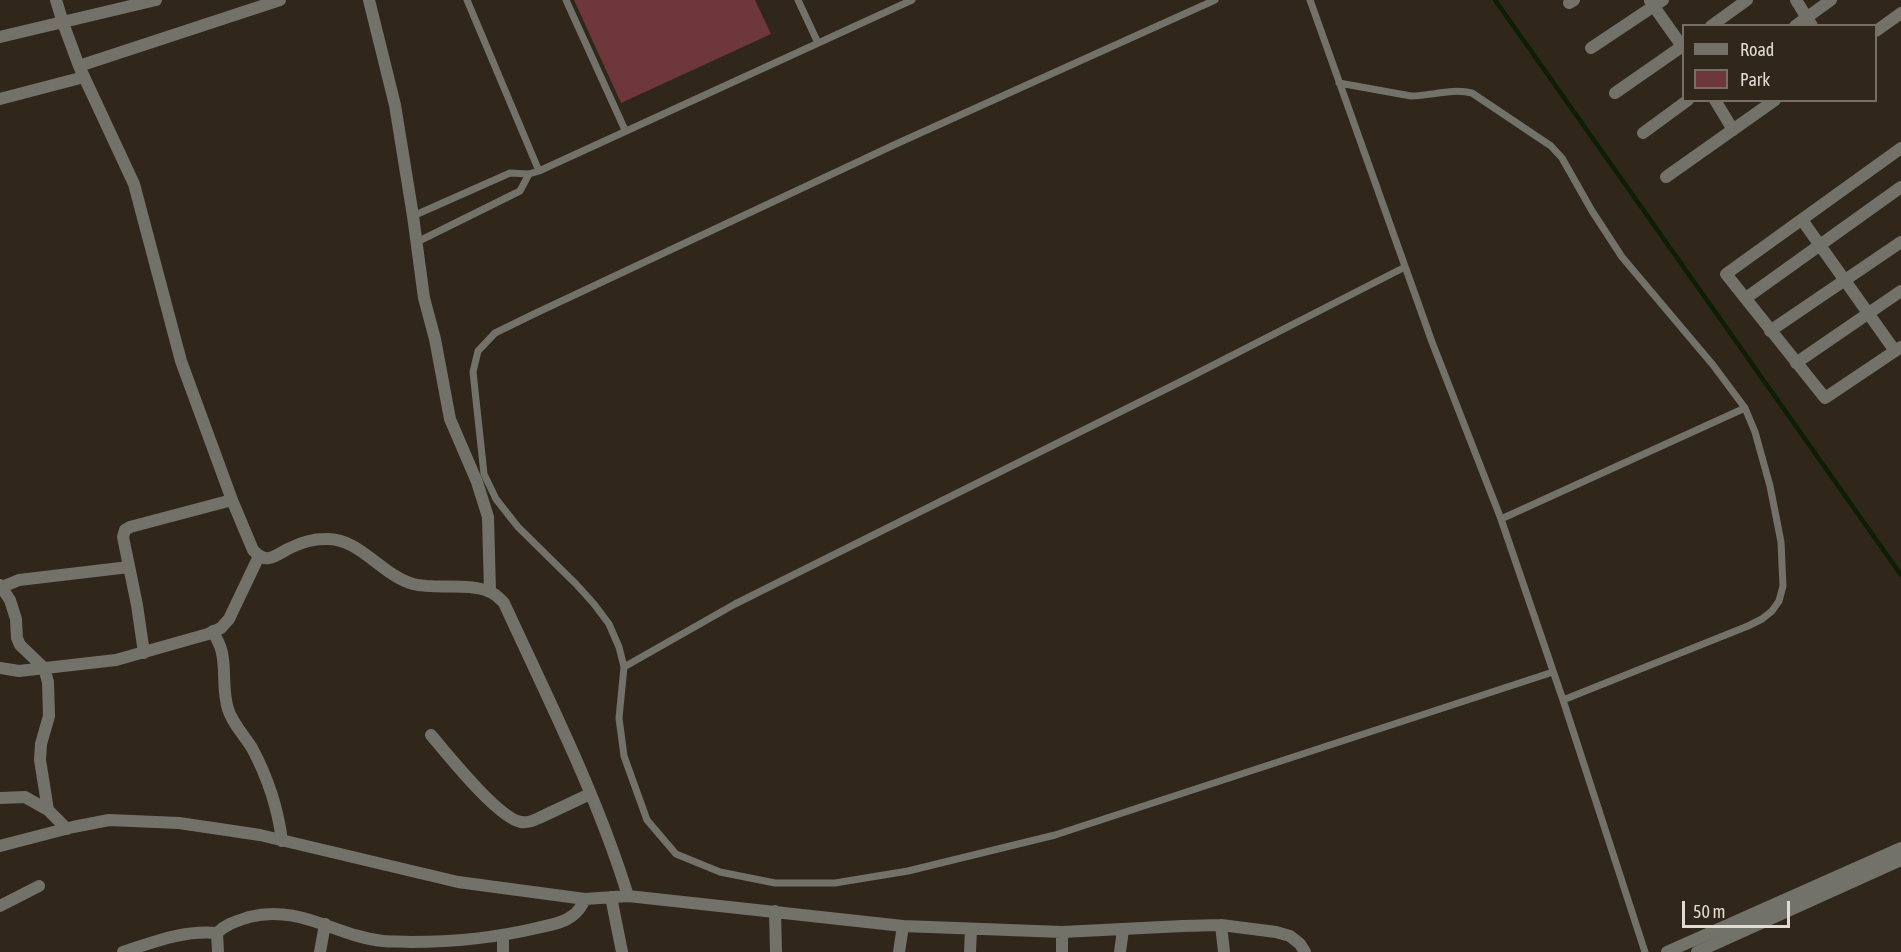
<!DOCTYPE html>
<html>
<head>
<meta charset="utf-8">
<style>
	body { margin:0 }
	#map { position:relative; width:1901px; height:952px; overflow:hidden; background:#30271a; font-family:"Asap Condensed",sans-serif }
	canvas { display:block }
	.legend { position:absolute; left:1682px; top:24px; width:195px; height:78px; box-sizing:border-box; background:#30271a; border:2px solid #766f64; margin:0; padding:8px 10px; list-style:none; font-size:18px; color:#e0dad2 }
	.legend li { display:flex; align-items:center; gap:12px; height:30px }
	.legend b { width:30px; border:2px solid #766f64 }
	.scale { position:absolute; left:1682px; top:901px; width:108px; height:27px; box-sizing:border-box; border:3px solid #e0dad2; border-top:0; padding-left:8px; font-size:18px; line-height:21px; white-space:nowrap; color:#e0dad2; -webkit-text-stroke:4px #30271a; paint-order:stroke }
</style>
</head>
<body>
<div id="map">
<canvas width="1901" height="952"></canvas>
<ul class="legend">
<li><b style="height:8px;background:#72726a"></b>Road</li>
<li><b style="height:16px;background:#6e373a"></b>Park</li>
</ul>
<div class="scale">50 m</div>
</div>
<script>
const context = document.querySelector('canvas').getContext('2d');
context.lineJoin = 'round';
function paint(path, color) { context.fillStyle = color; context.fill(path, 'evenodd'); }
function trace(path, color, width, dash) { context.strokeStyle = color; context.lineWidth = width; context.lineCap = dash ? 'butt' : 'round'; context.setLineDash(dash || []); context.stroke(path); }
paint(new Path2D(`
	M574 0H755L771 34 621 103Z`), '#6e373a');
trace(new Path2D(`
	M1495 0 1901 575`), '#0d1e05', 4.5);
trace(new Path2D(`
	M467 0 539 171
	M566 0 625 130
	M798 0 818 43
	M1215 0 896 144 536 313 495 333 478 351 473 372 484 474 496 499 518 527 576 584 594 604 609 624 619 647 624 667 619 718 624 756 647 820 676 854 720 872 775 883H835L908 871 1055 835 1553 672
	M1310 0 1432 342 1501 519 1563 700 1645 952
	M1339 83 1411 96C1432 96 1451 88 1472 93L1551 146 1562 158 1592 211 1622 257 1713 365 1745 408 1755 432 1770 486 1781 542 1783 586 1779 601 1772 611 1762 619 1748 626 1563 700
	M413 216 510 173 529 174 539 171 912 0
	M417 242 520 191 529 174
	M1501 519 1745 408
	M624 667 735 604 1186 379 1405 267`), '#72726a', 7);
trace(new Path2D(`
	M56 0 63 23 79 66 134 184 181 361 232 500 253 550C258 555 262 559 269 558 276 557 283 551 290 548 300 543 313 539 325 539 359 537 381 575 413 584 437 590 468 582 490 592 496 594 500 599 504 603 548 699 597 795 628 896L903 926 1062 932 1183 926 1221 925 1276 932 1290 936 1300 944 1305 952
	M369 0 395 105 413 216 424 298 435 339 450 419 477 482 488 517 490 591
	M1796 0 1812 26
	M1650 1 1684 49
	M1569 3 1574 0
	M1711 26 1747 0
	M1795 26 1831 0
	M1876 31 1901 13
	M0 37 156 0
	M1591 48 1663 0
	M79 66 280 0
	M1615 93 1684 45
	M0 99 84 77
	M1715 100 1733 130
	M1643 133 1688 100
	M1901 148 1726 274 1825 398 1901 347
	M1666 177 1775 100
	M1802 220 1895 351
	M1746 298 1901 187
	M1770 331 1901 242
	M1796 363 1901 291
	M0 585 10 600 16 619 17 638 20 645 44 668 48 682 49 716 41 744 40 760 48 810
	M2 587 19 580 129 567
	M213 631C216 638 221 646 222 653 226 671 222 690 228 709 232 723 244 735 252 748 268 778 278 808 282 841
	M144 653 137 605 123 537 125 530 130 527 232 500
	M0 668 19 671 116 660 208 634 221 628 229 619 259 556
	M431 735C448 755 498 818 521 822 527 823 533 821 539 818L590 794
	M0 798 25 797 48 810 67 829
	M0 846 73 827 109 820 179 823 260 835 458 882 585 899 628 896
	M611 897 622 952
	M0 906 39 886
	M775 911 776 952
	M1221 925 1224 952
	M503 936V952
	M123 952C154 942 183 930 217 933
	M218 952 217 933C226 924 237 921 249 917 300 904 335 936 383 941 392 942 401 941 410 942 453 942 495 938 537 928 549 925 562 924 572 916 578 912 582 906 585 899
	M320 952 325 924
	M899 952 903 926
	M970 952 971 929
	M1062 952V932
	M1120 952 1123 930`), '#72726a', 12);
trace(new Path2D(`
	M1667 952 1901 848
	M1697 952 1901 860`), '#72726a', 12);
</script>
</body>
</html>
